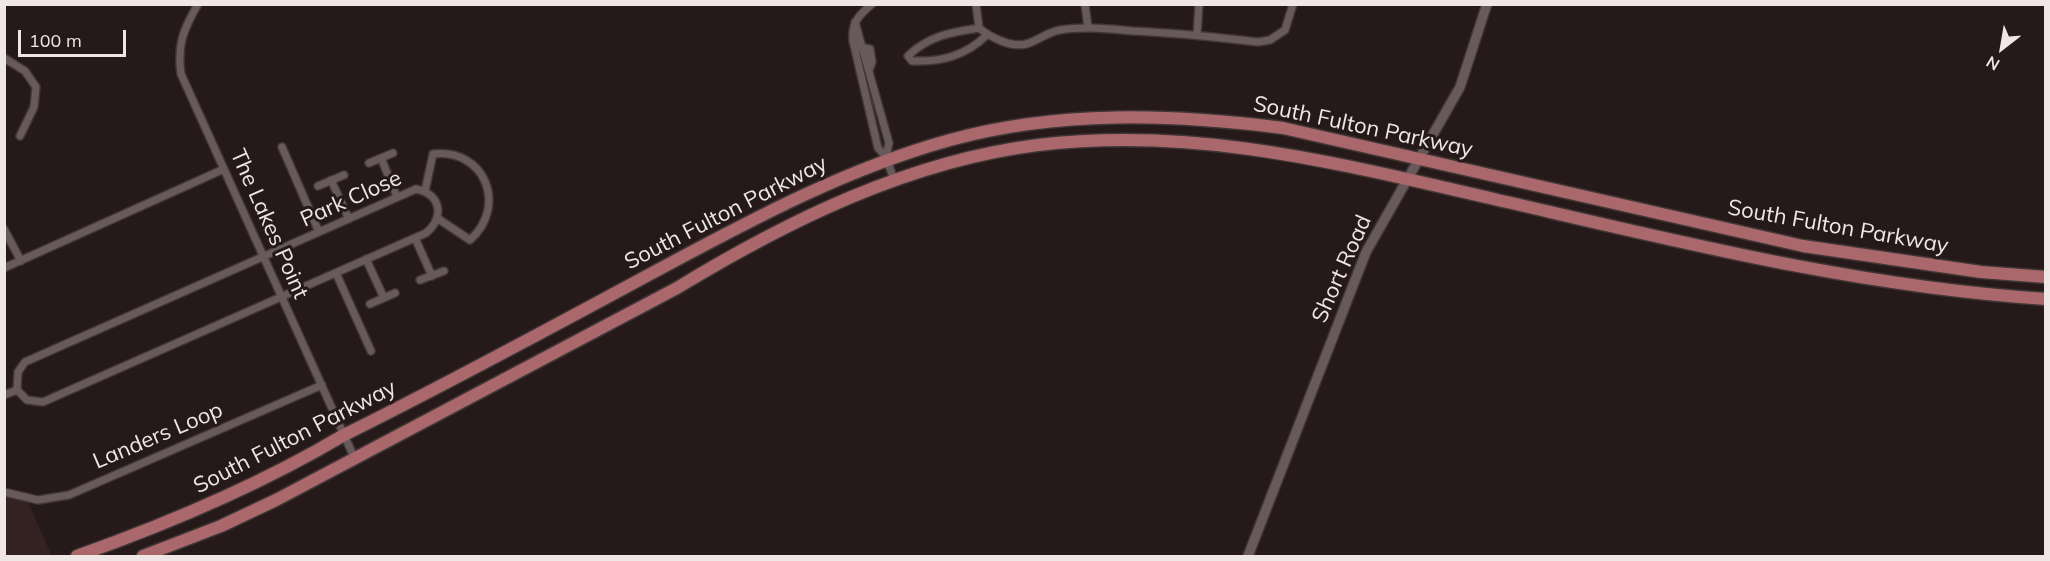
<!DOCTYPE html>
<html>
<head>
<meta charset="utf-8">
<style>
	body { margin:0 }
	#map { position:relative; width:2050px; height:561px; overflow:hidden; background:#251919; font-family:Mulish,sans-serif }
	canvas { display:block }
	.frame { position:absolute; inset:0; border:6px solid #efe6e6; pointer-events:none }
	.north { position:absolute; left:1972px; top:18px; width:60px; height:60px; -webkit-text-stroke:4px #251919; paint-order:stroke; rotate:211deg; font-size:16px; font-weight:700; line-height:24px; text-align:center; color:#efe6e6 }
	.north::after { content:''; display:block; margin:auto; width:21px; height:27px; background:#efe6e6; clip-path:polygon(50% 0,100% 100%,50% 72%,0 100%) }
	.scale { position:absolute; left:18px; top:30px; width:108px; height:27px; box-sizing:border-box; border:3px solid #efe6e6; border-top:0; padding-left:8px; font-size:18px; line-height:21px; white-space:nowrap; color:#efe6e6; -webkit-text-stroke:4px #251919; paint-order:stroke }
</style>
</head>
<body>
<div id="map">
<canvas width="2050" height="561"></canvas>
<div class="frame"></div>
<div class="north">N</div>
<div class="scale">100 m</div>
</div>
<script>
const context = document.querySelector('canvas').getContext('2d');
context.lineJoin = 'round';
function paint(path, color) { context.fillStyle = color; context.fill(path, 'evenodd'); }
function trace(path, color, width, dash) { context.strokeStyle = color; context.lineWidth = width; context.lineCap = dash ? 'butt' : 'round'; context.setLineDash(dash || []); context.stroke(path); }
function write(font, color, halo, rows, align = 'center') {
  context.font = font + ' Mulish,sans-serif'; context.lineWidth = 6; context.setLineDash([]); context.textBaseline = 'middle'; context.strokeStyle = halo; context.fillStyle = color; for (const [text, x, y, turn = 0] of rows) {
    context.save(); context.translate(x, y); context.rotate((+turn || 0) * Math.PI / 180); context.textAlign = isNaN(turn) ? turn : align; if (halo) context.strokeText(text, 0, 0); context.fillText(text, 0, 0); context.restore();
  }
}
paint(new Path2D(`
	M4 490 26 498 52 556H5Z`), '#342223');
const minor = new Path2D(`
	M198 4C183 30 177 45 181 74L354 457
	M872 4C859 15 851 23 853 41L878 148 886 157 894 180
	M976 4 979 28C990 37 1011 48 1026 44 1038 41 1047 32 1060 30 1084 26 1109 29 1134 31 1175 33 1216 37 1258 42L1270 40 1285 30 1293 4
	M1085 4 1088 28
	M855 22 889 143 886 157
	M979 28C952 32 928 36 908 56L912 61C942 62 965 56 987 35
	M1197 35 1199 4
	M859 47 870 49 872 62 869 70
	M4 58 25 71 36 87 34 107 20 136
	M282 147 319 232
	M381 158 397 197
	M369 163 393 153
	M331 180 349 219
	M318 186 344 175
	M416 189C441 194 445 217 426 233L43 402 27 400 17 390 18 372 25 362Z
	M425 191 433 154C485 148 508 206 470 240L437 218
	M4 229 21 261
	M415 238 432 276
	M366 259 384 298
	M4 268 224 169
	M336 273 371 351
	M420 280 444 271
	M370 304 395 293
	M4 395 17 390
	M4 492 38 500 69 495 322 385`);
const tertiary = new Path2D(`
	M1248 556 1366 252 1460 87 1487 4`);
const trunk = new Path2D(`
	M77 556C170 523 260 485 344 435 449 383 552 327 654 272 751 220 845 169 950 140 1059 110 1172 114 1283 128L1803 246 1981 272 2046 277
	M143 556 221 526 276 500 677 288C787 221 909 161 1038 145 1198 126 1340 164 1494 199 1676 241 1858 287 2046 299`);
trace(minor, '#403636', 10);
trace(tertiary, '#403636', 12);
trace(trunk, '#403636', 15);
trace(minor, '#685a5a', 7);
trace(tertiary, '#685a5a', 9);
trace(trunk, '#ab686c', 12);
write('22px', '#efe6e6', '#251919', [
	["South Fulton Parkway",1363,127,12],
	["Park Close",351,199,-24],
	["South Fulton Parkway",726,213,-27],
	["The Lakes Point",269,224,66],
	["South Fulton Parkway",1838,227,10],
	["Short Road",1342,269,-66],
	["Landers Loop",158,436,-23],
	["South Fulton Parkway",295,437,-27]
]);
</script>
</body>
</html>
